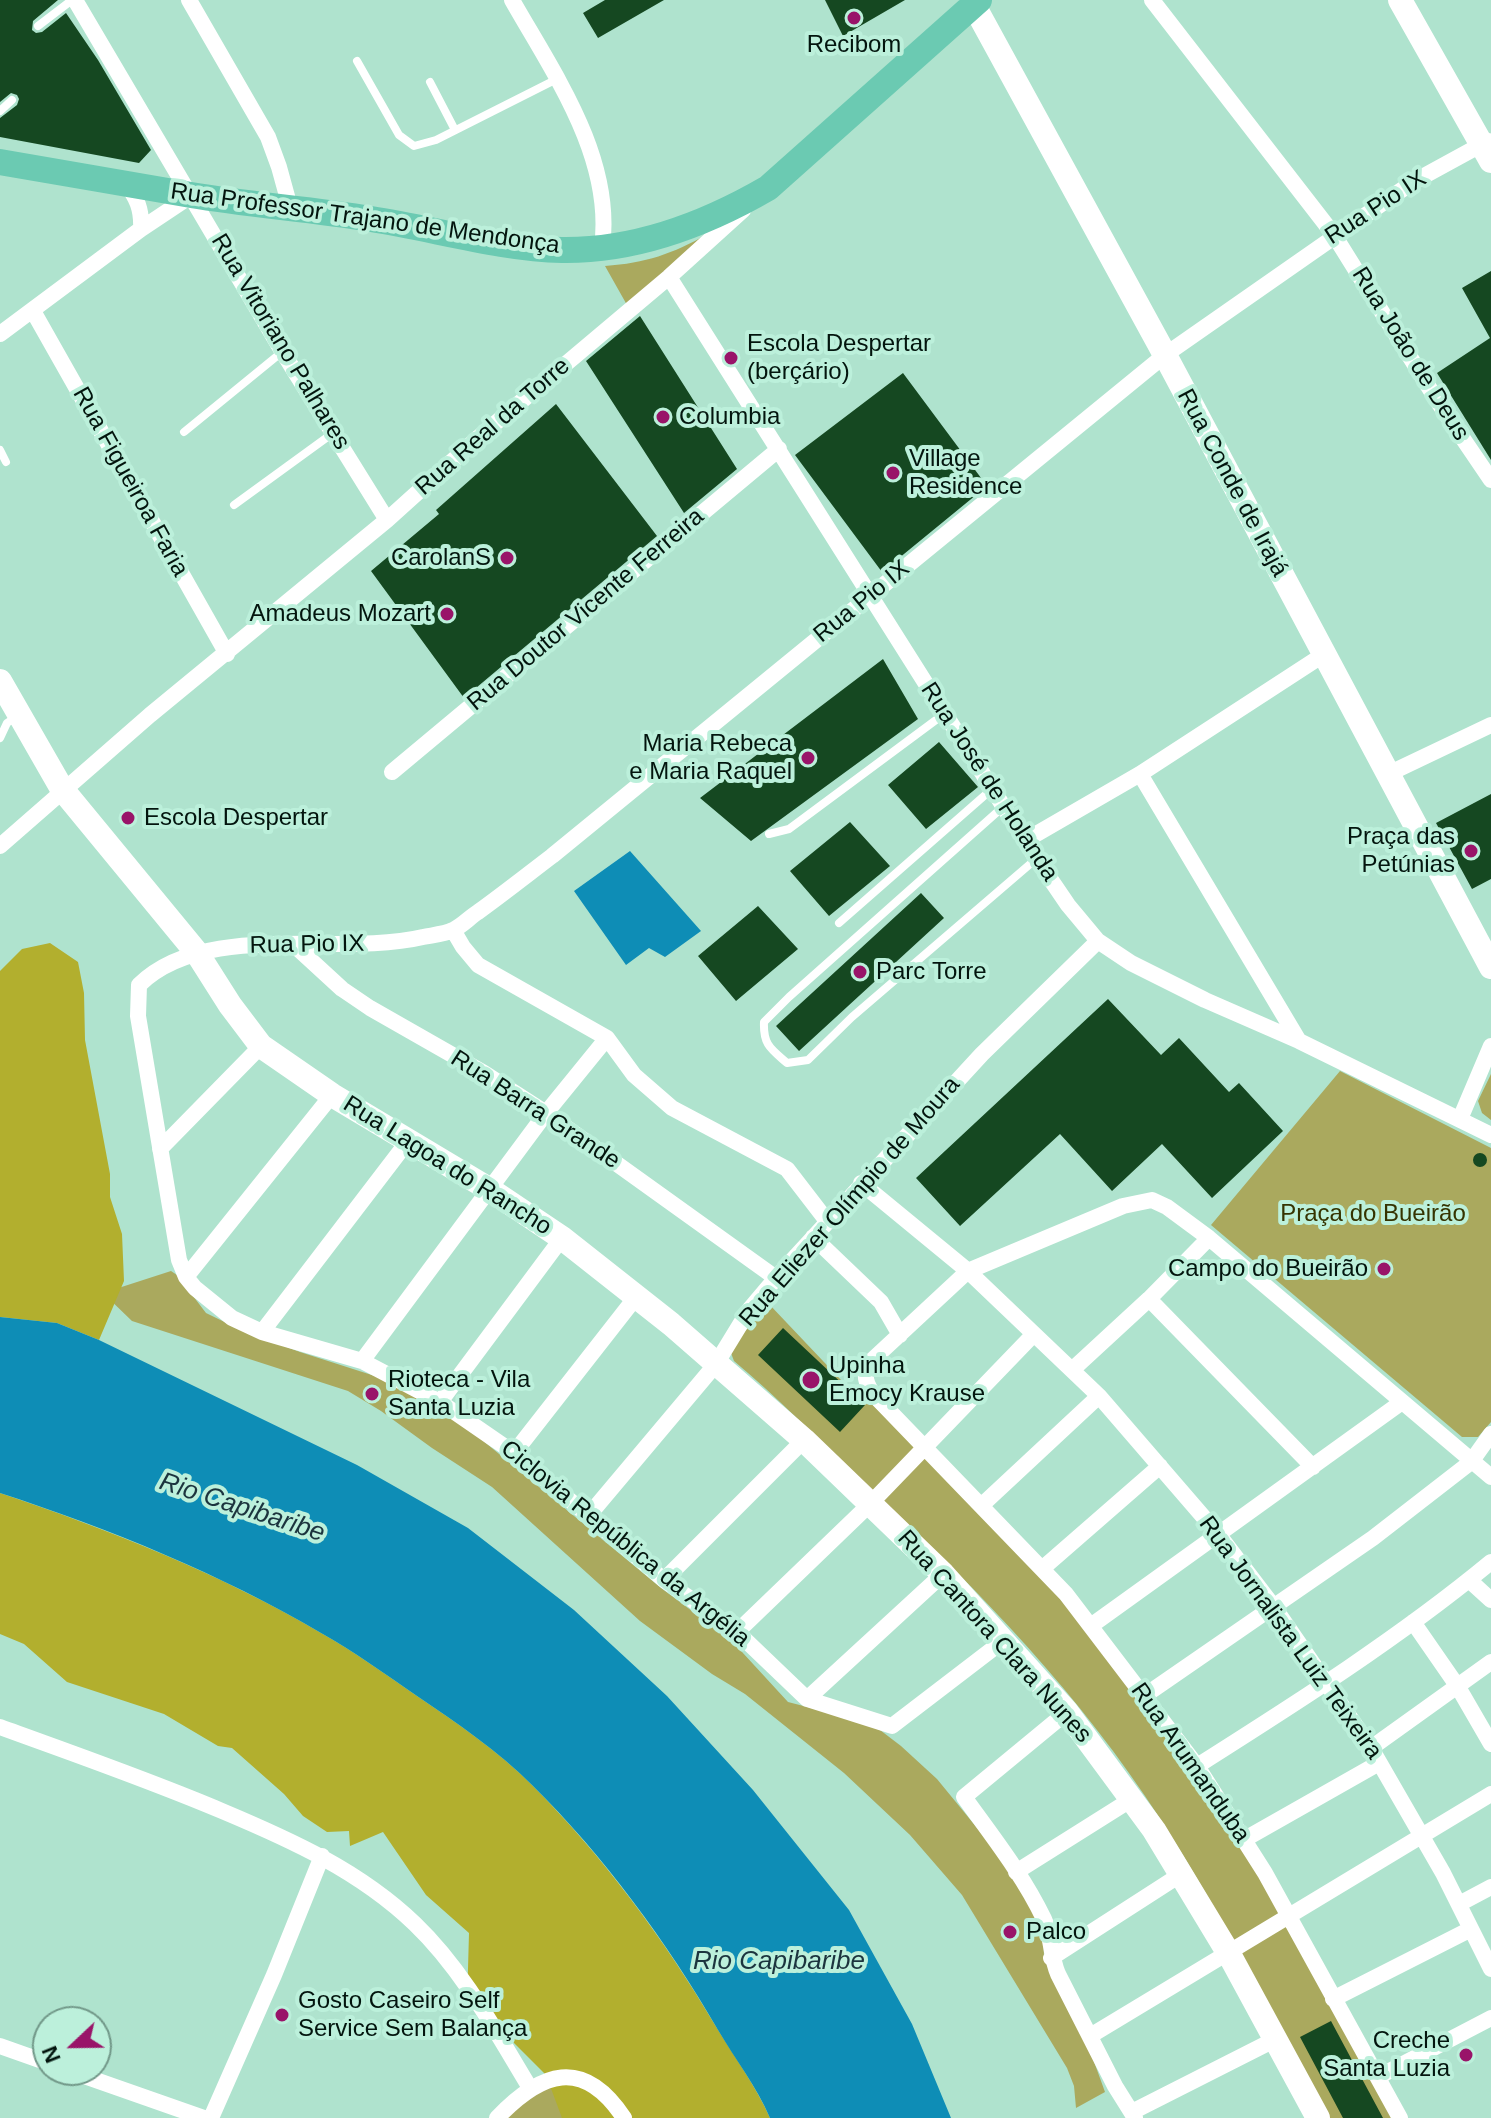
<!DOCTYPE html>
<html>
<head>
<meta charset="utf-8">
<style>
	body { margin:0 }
	#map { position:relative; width:1491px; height:2118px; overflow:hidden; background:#afe3ce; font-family:Arial,sans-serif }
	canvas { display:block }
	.north { position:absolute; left:32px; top:2006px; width:80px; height:80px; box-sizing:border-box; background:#bcf0db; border:2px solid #729889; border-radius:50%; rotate:248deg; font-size:22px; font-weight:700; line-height:32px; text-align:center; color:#03150e }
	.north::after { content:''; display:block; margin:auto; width:28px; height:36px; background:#991469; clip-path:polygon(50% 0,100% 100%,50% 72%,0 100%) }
</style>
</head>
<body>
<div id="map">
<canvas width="1491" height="2118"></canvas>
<div class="north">N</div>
</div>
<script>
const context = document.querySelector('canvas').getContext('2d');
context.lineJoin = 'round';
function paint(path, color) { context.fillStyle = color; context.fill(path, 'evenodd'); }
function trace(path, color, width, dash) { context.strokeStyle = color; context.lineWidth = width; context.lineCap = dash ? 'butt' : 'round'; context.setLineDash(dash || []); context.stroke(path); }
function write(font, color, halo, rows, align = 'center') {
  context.font = font + ' Arial,sans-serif'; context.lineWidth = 8; context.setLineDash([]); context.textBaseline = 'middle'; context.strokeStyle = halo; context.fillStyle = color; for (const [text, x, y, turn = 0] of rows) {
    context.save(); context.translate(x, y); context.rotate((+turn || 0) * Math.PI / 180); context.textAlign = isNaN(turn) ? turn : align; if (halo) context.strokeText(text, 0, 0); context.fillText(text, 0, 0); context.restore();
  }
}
paint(new Path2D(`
	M708 234 627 305 605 266C646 263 672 254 708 234Z
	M1340 1071 1491 1148V1422L1478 1437H1462L1211 1225Z
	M1491 1074V1120L1482 1113 1478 1101Z
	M171 1271 177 1275 206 1313 241 1330 300 1352 406 1386 452 1415 661 1588 731 1640 788 1702 854 1719 880 1730 901 1746 937 1779 1014 1873 1043 1921 1044 1958 1088 2045 1105 2092 1076 2108 1074 2086 1067 2068 962 1895 910 1835 844 1773 745 1694 712 1674 640 1621 492 1487 432 1448 381 1411 348 1391 132 1321 103 1293Z
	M768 1303 841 1380 857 1390 883 1415 1030 1562 1153 1712 1249 1856 1393 2118H1327C1269 2009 1214 1898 1145 1796 1064 1676 963 1575 858 1477 817 1438 777 1397 734 1361L731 1353 733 1346Z
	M565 2080 615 2118H502L530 2090Z`), '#aaa95e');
paint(new Path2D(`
	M50 943 78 962 84 993 85 1040 110 1174V1197L122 1234 124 1281 99 1340 57 1323 0 1317V971L22 949Z
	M0 1493C110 1530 221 1574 321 1633 355 1652 385 1674 417 1696 457 1723 498 1751 532 1785 602 1855 664 1939 715 2025 733 2055 756 2086 770 2118H562L546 2075 491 2020 467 2004 469 1933 426 1895 383 1832 350 1846 349 1831 327 1832 303 1816 284 1794 232 1748 218 1746 164 1714 67 1682 24 1644 0 1634Z`), '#b2af2e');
paint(new Path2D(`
	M630 851 701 931 665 957 649 948 626 965 574 891Z
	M0 1317 57 1323 99 1340 357 1465 468 1528 574 1610 667 1696 753 1790 849 1910 912 2024 951 2118H770C757 2087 735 2059 718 2030 667 1942 604 1856 532 1785 498 1751 457 1723 417 1696 385 1674 355 1652 321 1633 221 1574 110 1529 0 1493Z`), '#0e8db6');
paint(new Path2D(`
	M0 0H58L33 21 32 30 36 33 42 32 66 13 98 60 151 150 139 163 0 137V118L17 105 19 99 17 95 11 93 0 102Z
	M605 0H664L598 38 583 13Z
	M825 0H905L843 36Z
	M1491 271V460L1437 373 1490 338 1462 288Z
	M640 316 737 469 684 513 586 361Z
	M903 373 987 486 882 572 795 455Z
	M556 404 657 536 464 698 371 571 439 514 436 510Z
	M883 659 918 719 751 841 700 798Z
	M939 742 978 787 926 829 888 785Z
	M1491 794V879L1472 889 1436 823Z
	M850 822 890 866 829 916 790 871Z
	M921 893 944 918 799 1051 776 1026Z
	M758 906 798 949 736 1001 698 956Z
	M1108 999 1161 1055 1179 1038 1229 1092 1239 1083 1283 1131 1212 1198 1162 1144 1112 1191 1060 1134 960 1226 916 1178Z
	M1473 1160a7 7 0 1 1 14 0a7 7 0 1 1-14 0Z
	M783 1328 865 1405 840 1432 758 1355Z
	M1331 2021 1383 2118H1343L1300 2037Z`), '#154821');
trace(new Path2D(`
	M38 26 72 0
	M357 61 399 135 414 146 436 140 557 79
	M430 82 455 130
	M0 111 12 100
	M184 432 282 352
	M0 450 6 462
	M234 505 333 433
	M0 738 7 723 16 717
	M1004 806 789 997 764 1022C763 1045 771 1049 787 1063L808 1060 852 1017 1036 859
	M769 834 789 829 944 714
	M839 923 992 789`), '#fff', 8);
trace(new Path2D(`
	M75 0 282 351 387 520
	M189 0 268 137 279 167 290 207
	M512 0C554 74 614 158 602 247
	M1152 0 1334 235 1438 402 1491 480
	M125 183C137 197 142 210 141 229
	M669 277 1036 858 1068 905 1098 941 1131 963 1205 1000 1299 1041 1491 1135
	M33 311 227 654
	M0 334 141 229 192 195
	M392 772 779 449
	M1140 774 1299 1041
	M1388 774 1491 725
	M1026 840 1140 774 1323 655
	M0 846 150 715 387 520 479 437 669 277 743 210
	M453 930 463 947 478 965 607 1038 634 1075 672 1108 787 1169 827 1221
	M293 944 342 989 370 1008 484 1073 546 1113 776 1278
	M1460 1119 1491 1046
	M160 1149 261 1046
	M861 1183 968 1271 1099 1396 1219 1535 1274 1607 1371 1748 1443 1873 1491 1969
	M813 1237 881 1302 900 1335
	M186 1277 332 1095
	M1149 1299 1313 1467
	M262 1332 408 1141
	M362 1361 546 1113 607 1038
	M1072 1370 1149 1299 1209 1238
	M440 1402 562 1238
	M514 1453 636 1297
	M982 1505 1099 1396
	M589 1515 716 1364 749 1310 776 1278 982 1054 1098 941
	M1043 1568 1160 1466
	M664 1580 804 1440
	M1469 1580 1491 1600
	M1413 1622 1458 1687 1491 1744
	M1092 1625 1402 1402
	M737 1632 871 1503 1033 1335
	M1003 1641 892 1726 807 1699 737 1632 664 1580 514 1453 440 1402 362 1361 262 1332 232 1318 195 1288 186 1277 179 1260 138 1016 139 985C205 920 339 957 423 937 433 935 445 934 453 930 462 926 470 917 478 912 503 894 527 875 552 856L1165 355 1413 182 1488 141
	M1144 1696 1373 1538 1471 1462 1491 1434
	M807 1699 943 1574
	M1067 1712 964 1797C992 1836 1023 1875 1044 1919 1052 1936 1050 1956 1058 1974L1115 2086 1135 2118
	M0 1727C74 1754 149 1780 222 1811 291 1840 360 1871 415 1924 463 1970 496 2032 530 2088
	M1371 1748 1491 1662
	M1197 1766C1298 1702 1399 1638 1491 1562
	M1245 1839 1379 1763
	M1016 1872 1132 1799
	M1459 1904 1491 1887
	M1051 1958 1183 1873
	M1333 1999 1471 1929
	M1090 2036 1491 1794
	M0 2046 48 2063
	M67 2070 204 2118
	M1378 2077 1491 2018
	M1132 2112 1276 2039
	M211 2118 274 1975 322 1856
	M497 2118C541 2072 583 2056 624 2118
	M1400 2118 1265 1873 1197 1766 1066 1594 874 1395C866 1384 863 1376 869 1363L968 1271 1123 1206 1152 1200 1167 1207 1209 1238 1491 1477`), '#fff', 16);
trace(new Path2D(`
	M971 0 1165 355 1491 967
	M1400 0 1491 161
	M0 681 62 789 197 953 230 1005 261 1046 332 1095 489 1189 562 1238 671 1324 804 1440 943 1574 1067 1712 1154 1830 1229 1954 1318 2118`), '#fff', 24);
trace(new Path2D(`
	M0 162C64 173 127 184 191 195 250 205 311 209 371 219 431 228 502 249 562 250 635 251 706 224 768 188L979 0`), '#6bcab2', 26);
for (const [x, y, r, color] of [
	[854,18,8,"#991469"],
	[731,358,8,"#991469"],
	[663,417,8,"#991469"],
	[893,473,8,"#991469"],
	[507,558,8,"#991469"],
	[447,614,8,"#991469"],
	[808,758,8,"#991469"],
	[128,818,8,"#991469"],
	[1471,851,8,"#991469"],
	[860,972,8,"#991469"],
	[1384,1269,8,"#991469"],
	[811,1380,10,"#991469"],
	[372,1394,8,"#991469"],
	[1010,1932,8,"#991469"],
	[282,2015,8,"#991469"],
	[1466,2055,8,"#991469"]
]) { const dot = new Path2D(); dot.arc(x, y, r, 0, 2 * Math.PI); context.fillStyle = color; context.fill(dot); trace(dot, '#bcf0db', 3); }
write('24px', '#03150e', '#bcf0db', [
	["Recibom",854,45,"center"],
	["Escola Despertar",747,344],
	["(berçário)",747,372],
	["Columbia",679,417],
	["Village",909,459],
	["Residence",909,487],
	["CarolanS",491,558,"right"],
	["Amadeus Mozart",431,614,"right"],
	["Maria Rebeca",792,744,"right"],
	["e Maria Raquel",792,772,"right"],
	["Escola Despertar",144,818],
	["Praça das",1455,837,"right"],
	["Petúnias",1455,865,"right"],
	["Parc Torre",876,972],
	["Campo do Bueirão",1368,1269,"right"],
	["Upinha",829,1366],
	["Emocy Krause",829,1394],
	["Rioteca - Vila",388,1380],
	["Santa Luzia",388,1408],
	["Palco",1026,1932],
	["Gosto Caseiro Self",298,2001],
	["Service Sem Balança",298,2029],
	["Creche",1450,2041,"right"],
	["Santa Luzia",1450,2069,"right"]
], 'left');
write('24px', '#03150e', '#bcf0db', [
	["Rua Pio IX",1376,208,-33],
	["Rua Professor Trajano de Mendonça",365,219,8],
	["Rua Vitoriano Palhares",280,342,59],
	["Rua João de Deus",1410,354,58],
	["Rua Real da Torre",493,427,-41],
	["Rua Figueiroa Faria",130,482,61],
	["Rua Conde de Irajá",1232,483,62],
	["Rua Pio IX",862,602,-39],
	["Rua Doutor Vicente Ferreira",586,610,-40],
	["Rua José de Holanda",989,782,57],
	["Rua Pio IX",307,945,-1],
	["Rua Barra Grande",535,1110,33],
	["Rua Lagoa do Rancho",447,1166,32],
	["Rua Eliezer Olímpio de Moura",850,1202,-49],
	["Ciclovia República da Argélia",625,1544,39],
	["Rua Cantora Clara Nunes",994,1637,48],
	["Rua Jornalista Luiz Teixeira",1290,1638,54],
	["Rua Arumanduba",1190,1763,55]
]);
write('24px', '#353300', '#bcf0db', [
	["Praça do Bueirão",1373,1214]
]);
write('italic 26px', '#1c343e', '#bcf0db', [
	["Rio Capibaribe",242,1508,18],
	["Rio Capibaribe",779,1962]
]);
</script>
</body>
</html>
